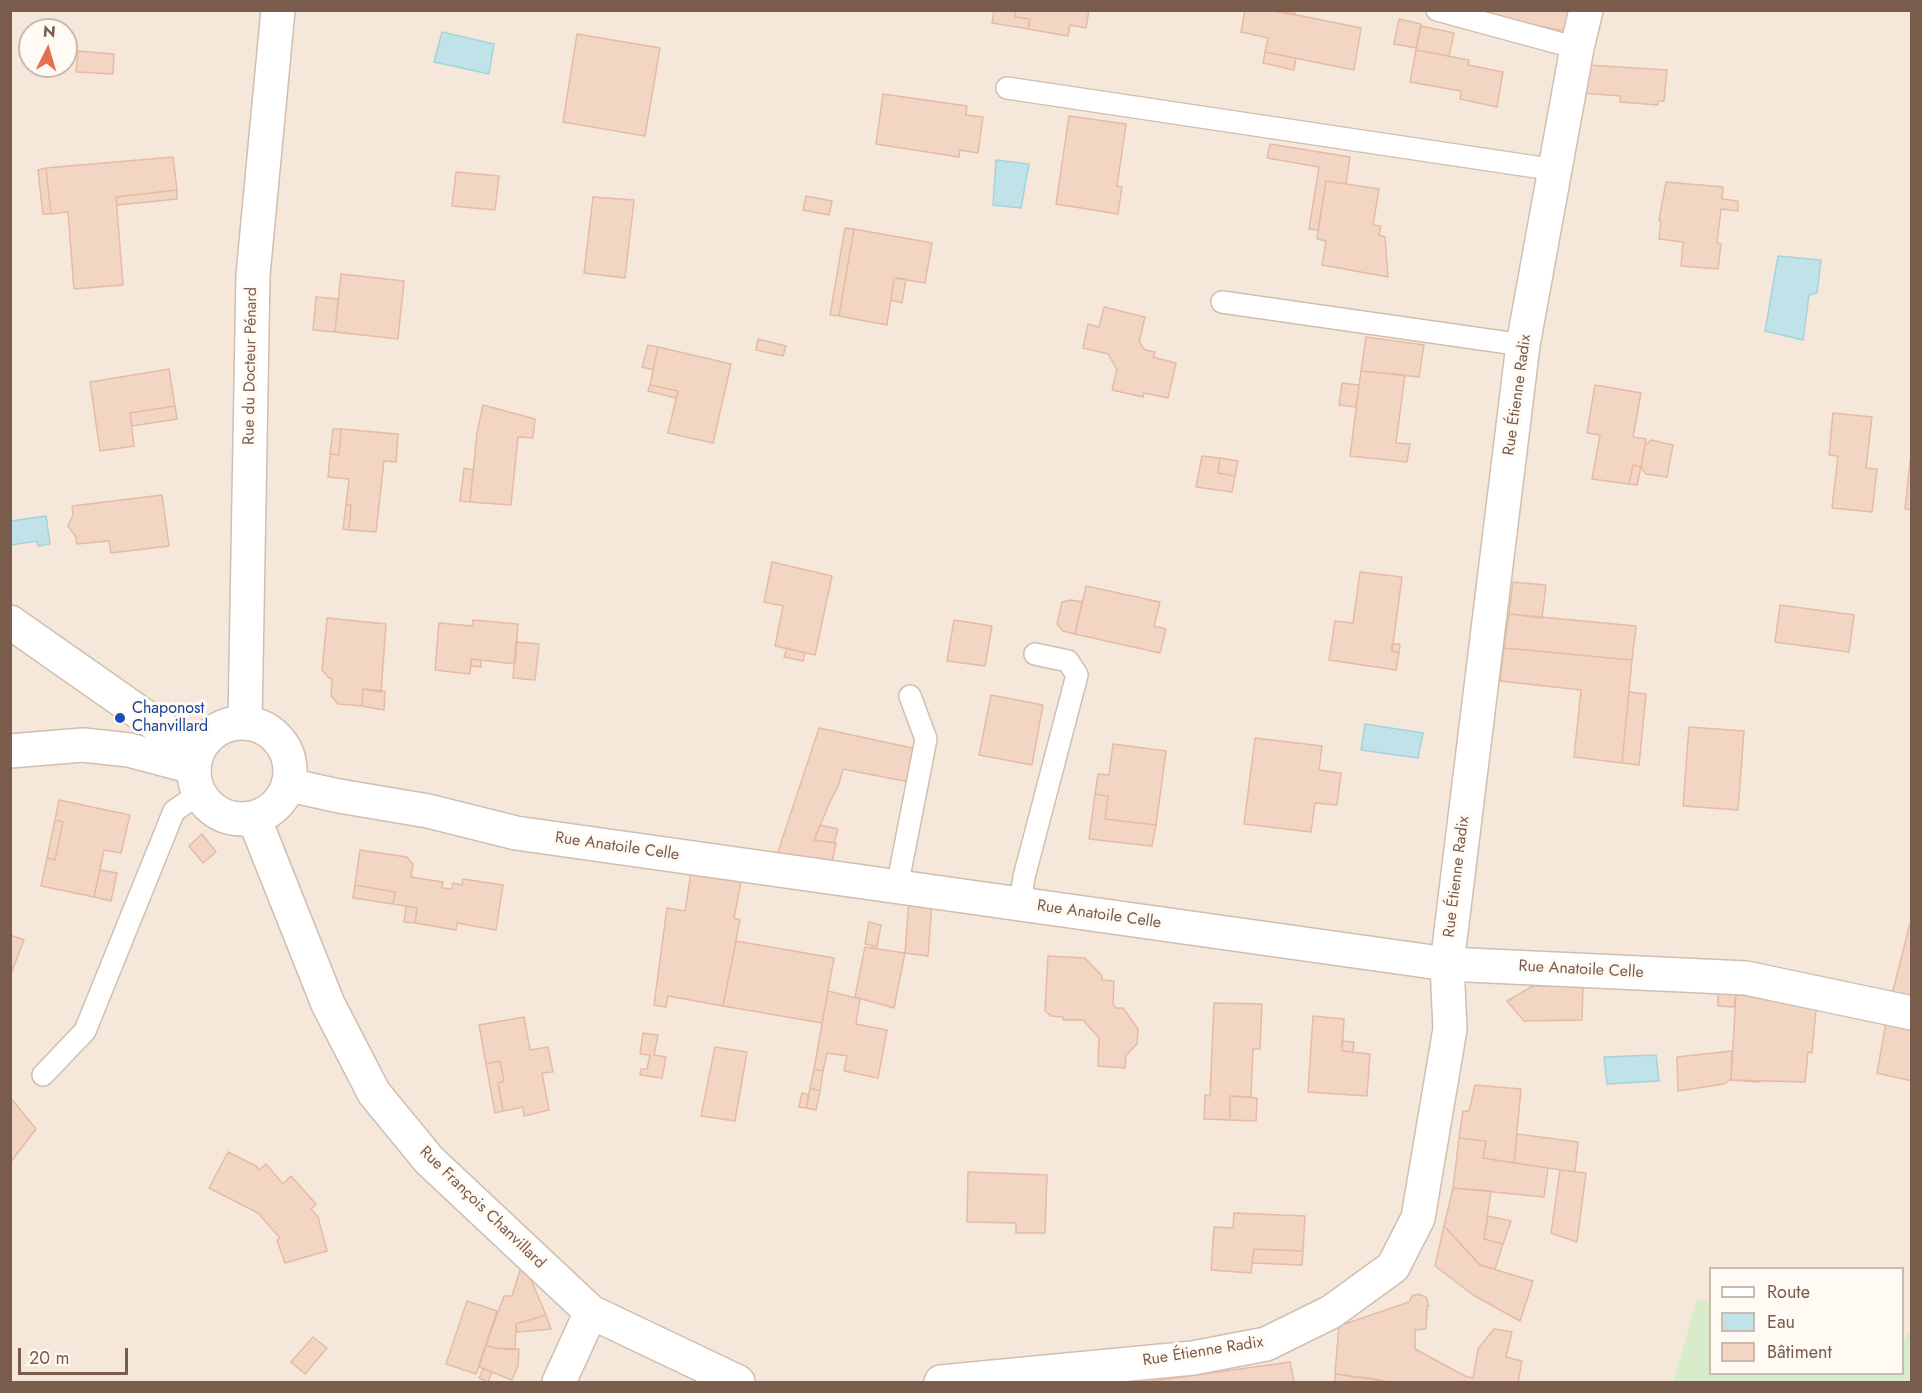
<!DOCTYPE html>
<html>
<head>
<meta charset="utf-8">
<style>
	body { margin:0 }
	#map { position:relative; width:1922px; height:1393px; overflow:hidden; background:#fdf6ec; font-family:Jost,sans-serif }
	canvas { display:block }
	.frame { position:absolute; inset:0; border:12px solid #7a5c4d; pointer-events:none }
	.legend { position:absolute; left:1709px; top:1267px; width:195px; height:108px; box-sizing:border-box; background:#fffaf3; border:2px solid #cabbb1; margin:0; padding:8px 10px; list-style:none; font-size:18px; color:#7a5c4d }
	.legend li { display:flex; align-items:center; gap:12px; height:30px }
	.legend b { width:30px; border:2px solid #cabbb1 }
	.north { position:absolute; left:18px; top:18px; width:60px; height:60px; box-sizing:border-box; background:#fffaf3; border:2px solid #cabbb1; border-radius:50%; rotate:5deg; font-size:16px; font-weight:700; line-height:24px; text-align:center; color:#7a5c4d }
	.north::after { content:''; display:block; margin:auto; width:21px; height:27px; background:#e76f51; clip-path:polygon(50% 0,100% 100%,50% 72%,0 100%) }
	.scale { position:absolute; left:18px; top:1348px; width:110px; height:27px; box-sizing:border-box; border:3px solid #7a5c4d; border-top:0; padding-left:8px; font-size:18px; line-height:21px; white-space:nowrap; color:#7a5c4d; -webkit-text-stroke:4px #fffaf3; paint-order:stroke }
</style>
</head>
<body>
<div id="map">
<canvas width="1922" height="1393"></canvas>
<div class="frame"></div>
<ul class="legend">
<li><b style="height:8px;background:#fff"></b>Route</li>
<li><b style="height:16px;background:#bfe3e8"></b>Eau</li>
<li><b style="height:16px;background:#f3d5c3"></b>Bâtiment</li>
</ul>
<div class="north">N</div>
<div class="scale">20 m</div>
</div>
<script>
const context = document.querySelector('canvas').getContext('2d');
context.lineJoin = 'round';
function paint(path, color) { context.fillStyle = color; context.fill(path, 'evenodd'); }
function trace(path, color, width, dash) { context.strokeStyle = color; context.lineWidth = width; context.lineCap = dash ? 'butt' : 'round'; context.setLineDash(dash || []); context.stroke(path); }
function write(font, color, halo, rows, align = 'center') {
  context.font = font + ' Jost,sans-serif'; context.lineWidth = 6; context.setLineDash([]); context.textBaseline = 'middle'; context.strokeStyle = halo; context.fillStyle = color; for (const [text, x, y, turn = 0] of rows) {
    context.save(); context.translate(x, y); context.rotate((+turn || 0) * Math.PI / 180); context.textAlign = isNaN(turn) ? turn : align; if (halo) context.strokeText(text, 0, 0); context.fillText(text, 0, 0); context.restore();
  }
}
paint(new Path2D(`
	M10 11H1911L1912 1326 1903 1344 1902 1268H1710V1303L1697 1299 1673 1382H11ZM30 30H66V66H30Z`), '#f5e8da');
paint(new Path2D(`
	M1697 1298 1710 1303V1374H1902L1903 1344 1911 1326V1382H1673Z`), '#d8ecc9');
const water = new Path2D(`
	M442 32 494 44 489 74 434 62Z
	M996 160 1029 164 1021 208 993 205Z
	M1778 256 1821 260 1817 293 1809 295 1803 340 1765 331Z
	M46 516 50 544 38 546 37 541 11 545V521Z
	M1365 724 1423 733 1418 758 1361 750Z
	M1656 1055 1659 1081 1607 1084 1604 1057Z`);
paint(water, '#bfe3e8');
trace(water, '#a5d3da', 1.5);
const building = new Path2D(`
	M994 10H1016L1015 17 1030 19 1028 29 992 23Z
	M1016 10H1089L1086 28 1070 25 1068 36 1028 29 1030 19 1015 17Z
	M1245 10H1273L1361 28 1354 70 1265 52 1268 38 1241 32Z
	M1273 10H1295V15L1273 11Z
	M1475 10H1570V32L1474 13Z
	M1399 19 1421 24 1416 48 1394 44Z
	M1421 26 1454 33 1449 56 1416 50Z
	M577 34 660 48 645 136 563 122Z
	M1416 50 1469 60 1468 65 1503 72 1497 107 1460 99 1461 91 1410 82Z
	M78 51 114 54 113 74 76 72Z
	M1265 52 1296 58 1294 70 1263 63Z
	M1587 65 1667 70 1664 101H1658V105L1620 102 1621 96 1582 93Z
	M883 94 967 106 966 115 983 117 978 153 960 150 959 157 876 144Z
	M1069 116 1126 124 1117 186 1122 187 1118 214 1056 204Z
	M1270 144 1350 157 1346 184 1326 181 1318 230 1309 229 1319 167 1267 158Z
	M173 157 177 190 116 197 123 285 74 289 68 212 51 214 46 168Z
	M46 168 51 214H43L38 170Z
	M456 172 499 176 495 210 452 206Z
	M1326 181 1379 189 1373 225 1381 226 1379 235 1385 237 1388 277 1322 265 1326 241 1317 239Z
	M1666 182 1723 187 1722 199 1738 201V211L1721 209 1717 243 1721 244 1718 269 1681 266 1683 242 1659 239 1661 221 1659 220Z
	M177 190V199L117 205 116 197Z
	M806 196 832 201 829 215 803 210Z
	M593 197 634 200 625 278 584 273Z
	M845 228 854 229 839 316 830 315Z
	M854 229 932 243 925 283 894 278 887 325 839 316Z
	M341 274 404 281 398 339 335 332Z
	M894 278 906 279 902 303 891 300Z
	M316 297 338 299 335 332 313 330Z
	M1104 307 1145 317 1139 342 1145 350 1155 352 1153 357 1176 363 1168 398 1144 393 1143 397 1112 390 1117 370 1108 354 1083 348 1088 324 1099 327Z
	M1366 337 1424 345 1419 377 1361 371Z
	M758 339 786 346 783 356 756 350Z
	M648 345 658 347 653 370 642 367Z
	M658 347 731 364 713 443 668 433 678 391 650 385Z
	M169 369 175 406 130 413 134 446 100 451 90 382Z
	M1361 371 1405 375 1396 443 1410 444 1407 462 1350 456Z
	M1342 383 1359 385 1356 407 1339 405Z
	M650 385 678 391 676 398 648 391Z
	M1595 385 1641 393 1633 437 1646 439 1641 467 1633 465 1629 484 1592 479 1600 435 1587 433Z
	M483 405 535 419 533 438 518 437 511 505 470 502 477 433Z
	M175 406 177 419 132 426 130 413Z
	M1833 413 1872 417 1866 468 1877 469 1872 512 1832 508 1838 456 1829 455Z
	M333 429H341L339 455 330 454Z
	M341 429 398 434 396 462 384 461 376 532 349 530 351 505H346L349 479 328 477 330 454 339 455Z
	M1651 440 1673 445 1667 477 1646 474 1641 467 1645 445Z
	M1911 453H1912V510L1905 509Z
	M1202 456 1220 458 1218 473 1235 476 1232 492 1196 487Z
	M1220 458 1238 461 1235 476 1218 473Z
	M1633 465 1641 467 1637 485 1629 484Z
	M464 468 473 470 470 502 460 501Z
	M162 495 169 546 111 553 109 541 77 544 76 537 68 526 73 515 72 506Z
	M346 505H351L349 530 343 529Z
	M772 562 832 576 815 655 775 646 783 606 764 602Z
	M1360 572 1402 577 1392 651 1399 653 1396 670 1329 660 1335 621 1353 623Z
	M1513 582 1546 585 1542 618 1509 614Z
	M1086 586 1160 602 1154 626 1166 629 1160 653 1075 634Z
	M1071 600 1082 602 1075 634 1063 631 1057 624 1062 602Z
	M1780 605 1854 615 1849 652 1775 642Z
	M1509 614 1636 626 1632 660 1504 648Z
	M327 618 386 624 381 692 363 689 362 706 338 704 331 696 332 679 329 678 322 670Z
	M473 620 518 624 515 664 471 659 470 674 435 670 439 623 472 626Z
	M954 620 992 626 985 666 947 661Z
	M516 642 539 644 535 680 513 678Z
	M1392 644H1400L1399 653 1392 651Z
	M787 648 805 653 803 661 784 657Z
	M1504 648 1632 660 1622 763 1574 757 1581 690 1500 681Z
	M471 659 481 660V667L471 666Z
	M363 689 385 691 384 710 362 706Z
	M1629 692 1646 694 1639 765 1622 763Z
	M991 695 1043 705 1032 765 979 755Z
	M1689 727 1744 731 1738 810 1683 806Z
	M819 728 917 749 909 782 843 769 839 784 830 802 814 840 836 843 832 863 777 855Z
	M1255 738 1322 746 1319 770 1341 773 1337 805 1315 803 1311 832 1244 824Z
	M1113 744 1166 751 1156 825 1105 819 1108 796 1095 794 1098 774 1109 775Z
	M1095 794 1108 796 1105 819 1156 825 1152 846 1089 839Z
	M59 800 130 815 121 853 104 850 94 897 41 886 47 858 55 860 63 822 55 820Z
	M55 820 63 822 55 860 47 858Z
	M820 825 838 829 834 843 814 840Z
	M202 834 216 852 203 863 189 846Z
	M360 850 407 857 413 864 411 877 443 882 442 888 452 889 453 883 462 885 463 879 503 885 496 930 457 923 456 930 415 923 417 908 393 904 395 892 355 885Z
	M100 870 117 873 111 901 94 897Z
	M691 872 742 877 734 918 740 920 723 1006 668 996 666 1007 654 1005 667 908 685 911Z
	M355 885 395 892 393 904 353 898Z
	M909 899 932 902 928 956 905 953Z
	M406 906 417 908 415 923 404 922Z
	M869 922 881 925 877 947 865 944Z
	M1910 924 1912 925V998L1892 994Z
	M10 935 24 940 10 976Z
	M736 941 834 958 822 1023 723 1006Z
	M865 947 905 953 894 1008 855 997Z
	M1048 956 1085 958 1102 976V980L1114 981 1113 1004 1116 1008H1123L1138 1029 1137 1044 1126 1055 1125 1068 1098 1066 1099 1038 1083 1020H1063V1017L1051 1016 1045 1011Z
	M1533 986H1583L1582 1020 1524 1021 1507 1001Z
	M828 991 860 999 856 1024 887 1030 878 1078 844 1071 847 1056 827 1053 823 1071 814 1069Z
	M1718 993 1736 994 1734 1007 1718 1006Z
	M1736 994 1816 1009 1812 1053 1808 1052 1805 1082 1731 1080Z
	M1214 1003 1262 1004 1260 1049H1253L1251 1097 1230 1096V1120L1204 1119 1205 1095 1210 1096Z
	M1313 1016 1344 1019 1342 1051 1370 1054 1367 1096 1308 1092Z
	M524 1017 530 1050 548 1047 553 1072 542 1073 549 1110 524 1116 523 1107 503 1111 498 1083 504 1081 500 1061 486 1064 479 1025Z
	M1886 1023 1912 1028V1081L1877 1073Z
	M643 1033 658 1035 654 1055 666 1057 662 1078 640 1075 641 1069H647L650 1055 640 1054Z
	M1342 1041 1354 1042 1353 1052 1342 1051Z
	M715 1047 747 1052 735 1121 701 1116Z
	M1732 1051 1731 1080 1760 1082 1730 1080 1724 1084 1678 1091 1677 1057Z
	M500 1061 504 1081 498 1083 503 1111 495 1113 486 1064Z
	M814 1069 823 1071 820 1091 810 1088Z
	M1475 1085 1521 1089 1514 1163 1483 1158 1486 1141 1459 1138 1463 1111H1469Z
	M810 1088 820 1091 816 1110 806 1108Z
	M802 1093 809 1095 806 1108 799 1107Z
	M1230 1096 1257 1098 1256 1121 1230 1120Z
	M10 1097 36 1129 10 1163Z
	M1517 1134 1578 1142 1575 1172 1514 1163Z
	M1459 1138 1486 1141 1483 1158 1548 1168 1544 1197 1453 1188Z
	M228 1152 256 1166 259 1170 266 1164 283 1184 291 1176 316 1204 311 1209 318 1217 327 1251 285 1263 277 1240 280 1238 258 1213 209 1188Z
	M1560 1170 1586 1173 1577 1242 1551 1233Z
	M968 1172 1047 1175 1045 1233H1016V1223L967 1222Z
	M1453 1188 1491 1191 1484 1239 1503 1244 1495 1269 1480 1265 1444 1226Z
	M1234 1213 1305 1216 1303 1251 1254 1249 1251 1273 1211 1270 1214 1227 1233 1228Z
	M1488 1216 1511 1221 1503 1244 1484 1239Z
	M1444 1226 1480 1265 1533 1281 1520 1321 1473 1295 1435 1266Z
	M1254 1249 1303 1251 1302 1265 1252 1263Z
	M523 1261 546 1315 516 1324 515 1350 495 1348 486 1345 504 1296H512Z
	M1418 1294 1426 1297 1429 1306H1427L1426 1329 1415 1330V1349L1465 1376 1473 1378 1478 1349 1494 1329 1512 1332 1506 1357 1522 1361 1518 1382H1389L1335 1374 1339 1326 1409 1302 1412 1296Z
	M467 1301 497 1311 476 1374 446 1364Z
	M546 1315 551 1329 517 1332 516 1324Z
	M313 1337 327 1348 305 1374 291 1362Z
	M486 1345 495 1348 519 1349 518 1366 512 1380 479 1367Z
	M1290 1362 1294 1382H1146Z
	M483 1369 492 1372 488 1382 479 1378Z
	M1335 1374 1375 1379 1389 1382H1335Z`);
paint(building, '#f3d5c3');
trace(building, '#e6bba3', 1.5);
const lane = new Path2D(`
	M1437 10 1577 48
	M1007 88 1556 170
	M1222 302 1523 345
	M897 887 926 739 910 696
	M1020 904 1024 877 1077 675 1068 661 1035 654
	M43 1075 85 1031 174 811 199 794`);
const street = new Path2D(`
	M10 622 197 753
	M245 722 253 275 278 10
	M194 771a48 48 0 1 1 96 0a48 48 0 1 1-96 0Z
	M10 751 83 745 129 750 193 767
	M289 785 339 796 428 811 516 833 1020 904 1447 964 1746 978 1912 1013
	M254 818 328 1004 374 1093 429 1160 591 1312 738 1382
	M559 1382 591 1312
	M941 1382 1193 1358 1266 1344 1331 1312 1393 1267 1418 1218 1450 1029 1447 964 1523 345 1577 48 1586 10`);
trace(lane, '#d1beb0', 24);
trace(street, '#d1beb0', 36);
trace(lane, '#fff', 21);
trace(street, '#fff', 33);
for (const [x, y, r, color] of [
	[120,718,6,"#1a4fb4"]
]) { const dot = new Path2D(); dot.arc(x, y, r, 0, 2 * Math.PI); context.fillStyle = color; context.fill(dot); trace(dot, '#fffaf3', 2); }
write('16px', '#7a5c4d', '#fffaf3', [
	["Rue du Docteur Pénard",251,366,-89],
	["Rue Étienne Radix",1518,395,-82],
	["Rue Anatoile Celle",617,847,8],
	["Rue Étienne Radix",1457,877,-83],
	["Rue Anatoile Celle",1099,915,8],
	["Rue Anatoile Celle",1581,970,3],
	["Rue François Chanvillard",482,1208,44],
	["Rue Étienne Radix",1203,1352,-9]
]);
write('16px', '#164399', '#fffaf3', [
	["Chaponost",132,709],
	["Chanvillard",132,727]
], 'left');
</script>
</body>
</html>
